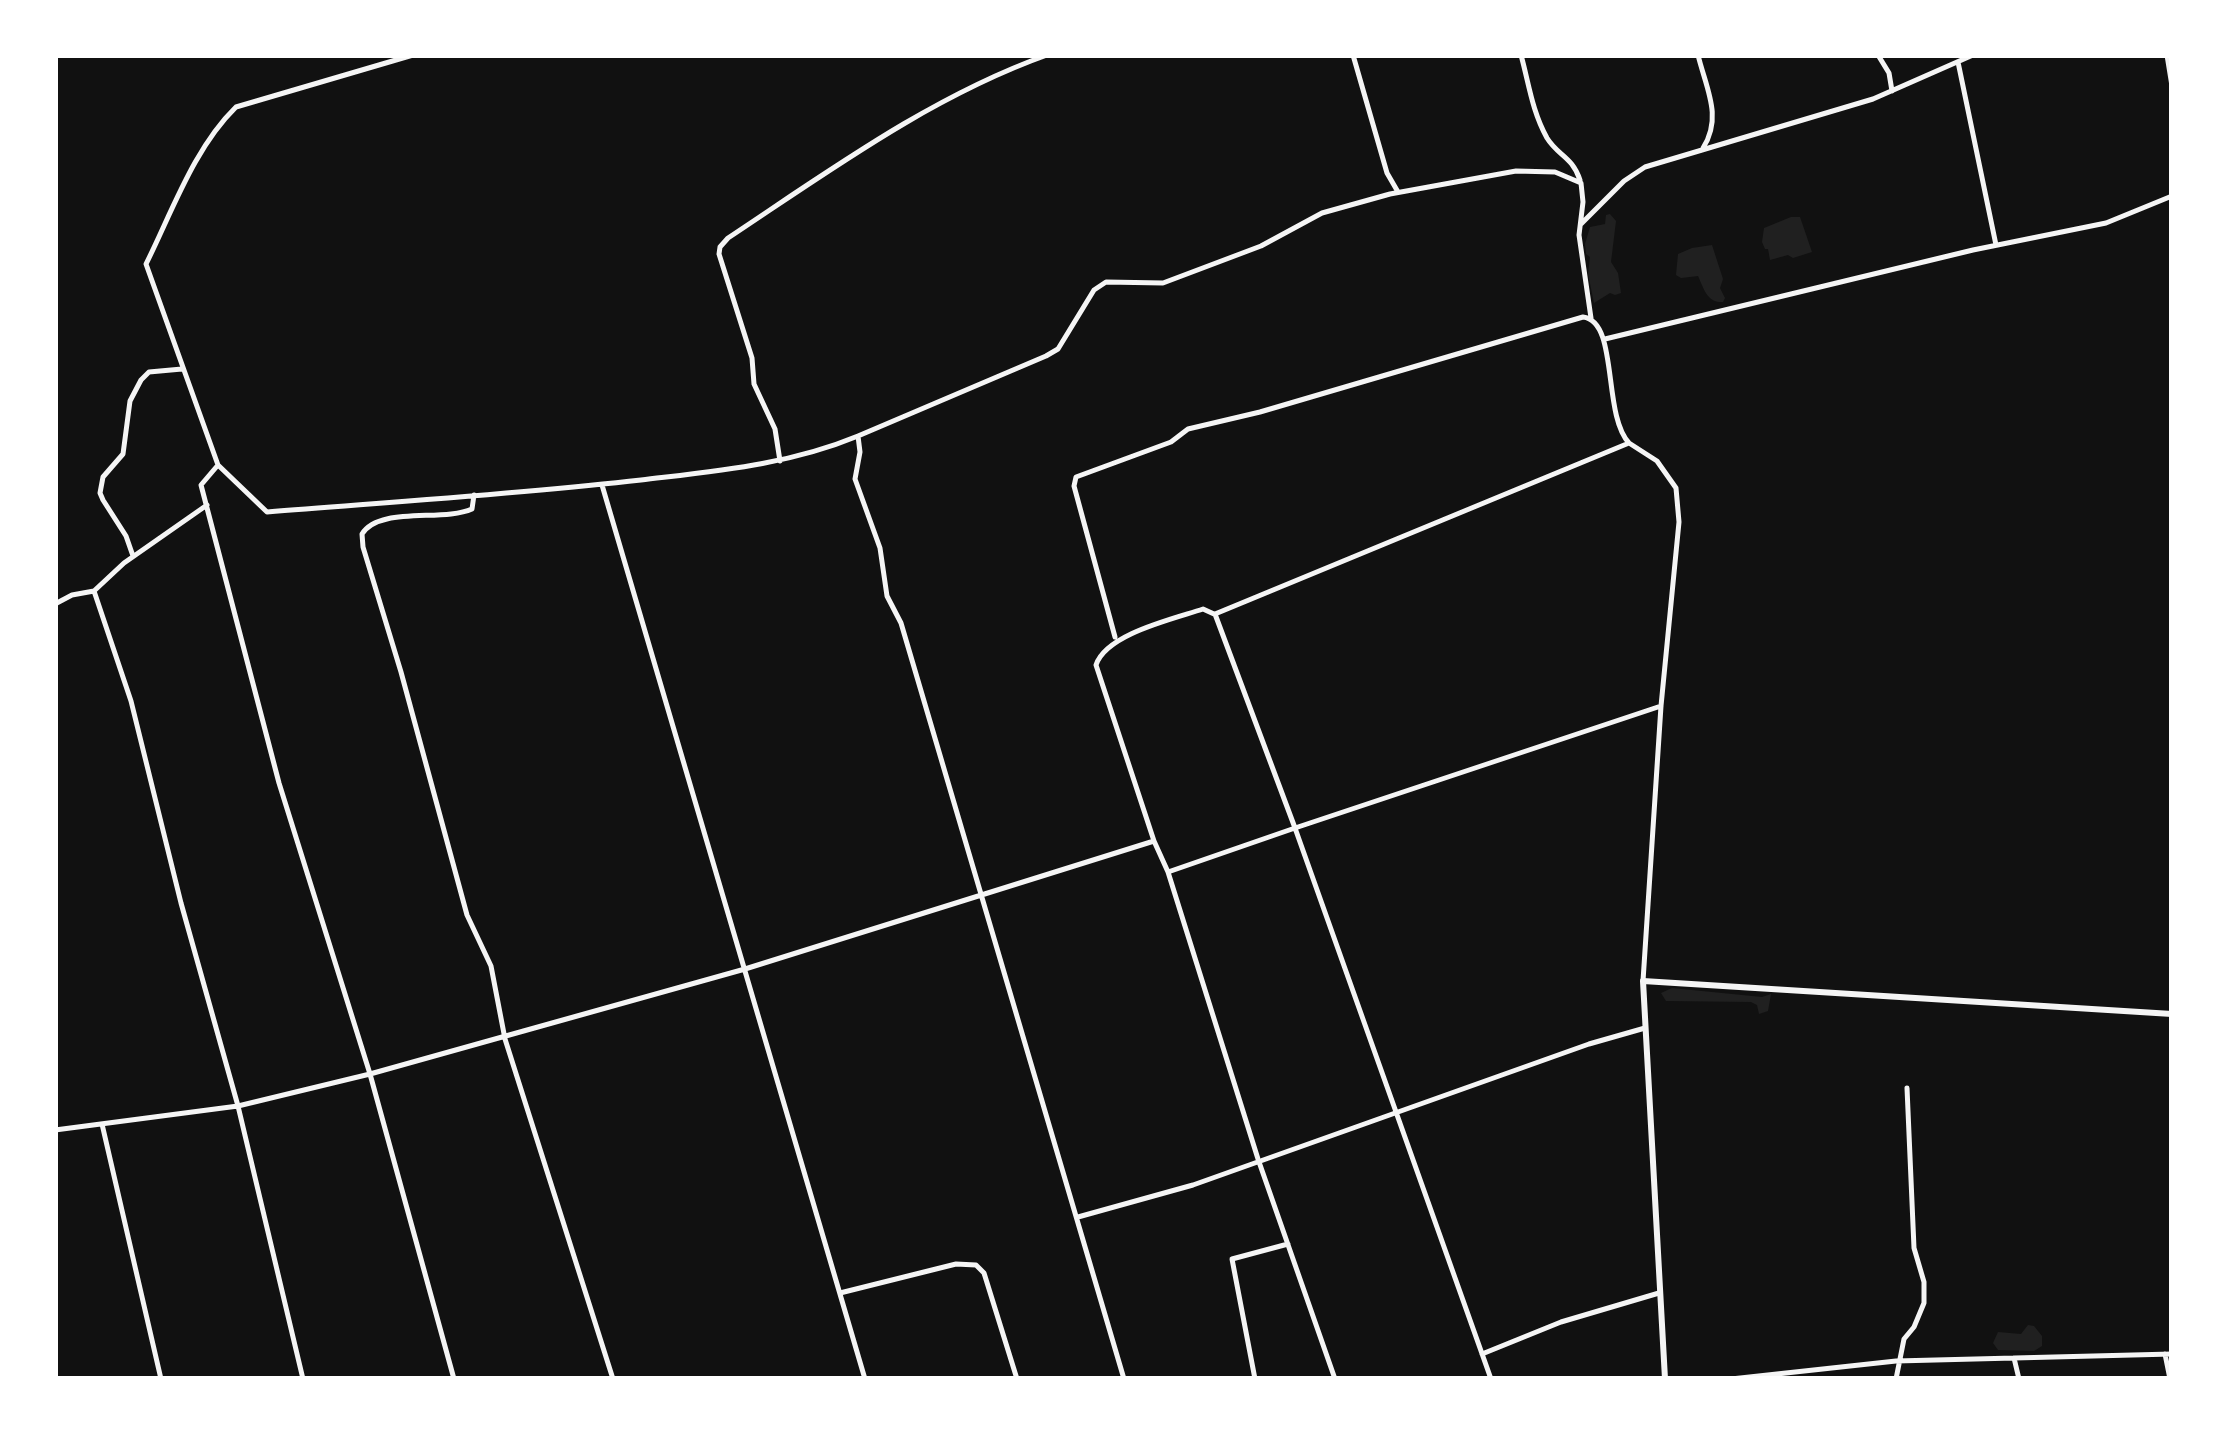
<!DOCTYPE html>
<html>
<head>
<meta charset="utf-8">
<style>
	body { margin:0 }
	#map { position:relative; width:2227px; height:1434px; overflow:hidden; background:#111; font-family:"Roboto Condensed",sans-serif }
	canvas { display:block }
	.frame { position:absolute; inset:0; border:58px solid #fff; pointer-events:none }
</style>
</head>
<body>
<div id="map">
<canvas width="2227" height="1434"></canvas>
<div class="frame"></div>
</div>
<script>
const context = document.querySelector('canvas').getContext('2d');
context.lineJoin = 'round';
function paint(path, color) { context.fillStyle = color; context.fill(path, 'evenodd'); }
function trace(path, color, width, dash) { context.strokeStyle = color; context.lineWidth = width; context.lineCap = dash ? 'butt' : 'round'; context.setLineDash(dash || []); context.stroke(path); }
paint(new Path2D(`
	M1610 214 1616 221 1611 262 1618 273 1621 293 1615 295 1610 293 1594 303 1588 274 1590 257 1586 254 1585 244 1590 227 1605 224 1606 215Z
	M1791 217H1800L1812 252 1793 258 1788 255 1770 260 1768 249H1765L1762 242 1764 228Z
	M1712 245 1723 279 1720 288 1725 298 1723 302C1707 303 1704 289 1698 276L1681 278 1676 275 1678 254 1692 248Z
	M1672 988 1762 997 1771 994 1768 1011 1759 1014 1757 1005 1751 1002 1666 1001 1661 993Z
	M2028 1325 2034 1326 2042 1336V1346L2034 1351 1998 1350 1993 1343 1998 1332 2021 1334Z`), '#202020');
trace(new Path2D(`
	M413 55 236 107C194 148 172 212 146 264L218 465 267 512C392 502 517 494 641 480 716 471 788 465 858 436L860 452 855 479 880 548 887 596 901 623 1124 1379
	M1353 55 1387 173 1398 192
	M1521 55C1529 84 1532 111 1547 138 1558 156 1572 156 1580 180
	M1698 55C1706 88 1723 117 1703 148
	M1878 55 1889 73 1892 91
	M2167 55 2172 86
	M1958 62 1996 245
	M1581 224 1624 181 1645 167 1873 99 1973 55
	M1605 339 1973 250 2106 223 2172 196
	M858 436 1046 356 1058 349 1094 290 1106 282 1163 283 1261 246 1322 213 1390 194 1516 171 1555 172 1581 183 1583 202 1579 235 1591 318
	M780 461 775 429 754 384 752 358 719 254 720 247 728 238C829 171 932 96 1047 55
	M218 465 201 485 279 783 370 1074 454 1379
	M602 485 865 1379
	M474 495 472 509C443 522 379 506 362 534L363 547 401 672 467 915 491 966 505 1039 613 1379
	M133 556 126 536 103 500 100 493 103 477 123 454 130 401 141 380 149 372 182 369
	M94 591 131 701 181 903 238 1106 303 1379
	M55 604 72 595 94 591 124 563 207 505
	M1115 637 1074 486 1076 477 1171 442 1188 429 1260 412 1583 317C1619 321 1602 414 1629 443
	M1154 841 1096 665C1106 634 1173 619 1203 609L1214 614
	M1168 872 1258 1159 1335 1379
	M102 1124 161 1379
	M55 1130 238 1106 370 1074 745 969 1154 841 1168 872 1295 828 1215 614 1629 443 1657 461 1676 488 1679 522 1661 706 1643 981
	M1078 1217 1193 1185 1589 1044 1645 1028
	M840 1293 956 1264 976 1265 984 1273 1017 1379
	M1482 1354 1561 1322 1659 1293
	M2165 1354 2170 1379
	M2014 1358 2019 1379
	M1255 1379 1232 1259 1288 1244
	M1491 1379 1295 828 1661 706
	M1731 1379 1896 1361 2172 1354
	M1896 1379 1904 1339 1914 1327 1924 1303V1282L1914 1248 1907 1088`), '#f5f5f5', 5);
trace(new Path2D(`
	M1665 1379 1643 981 2172 1014`), '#f5f5f5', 6);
</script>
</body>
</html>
